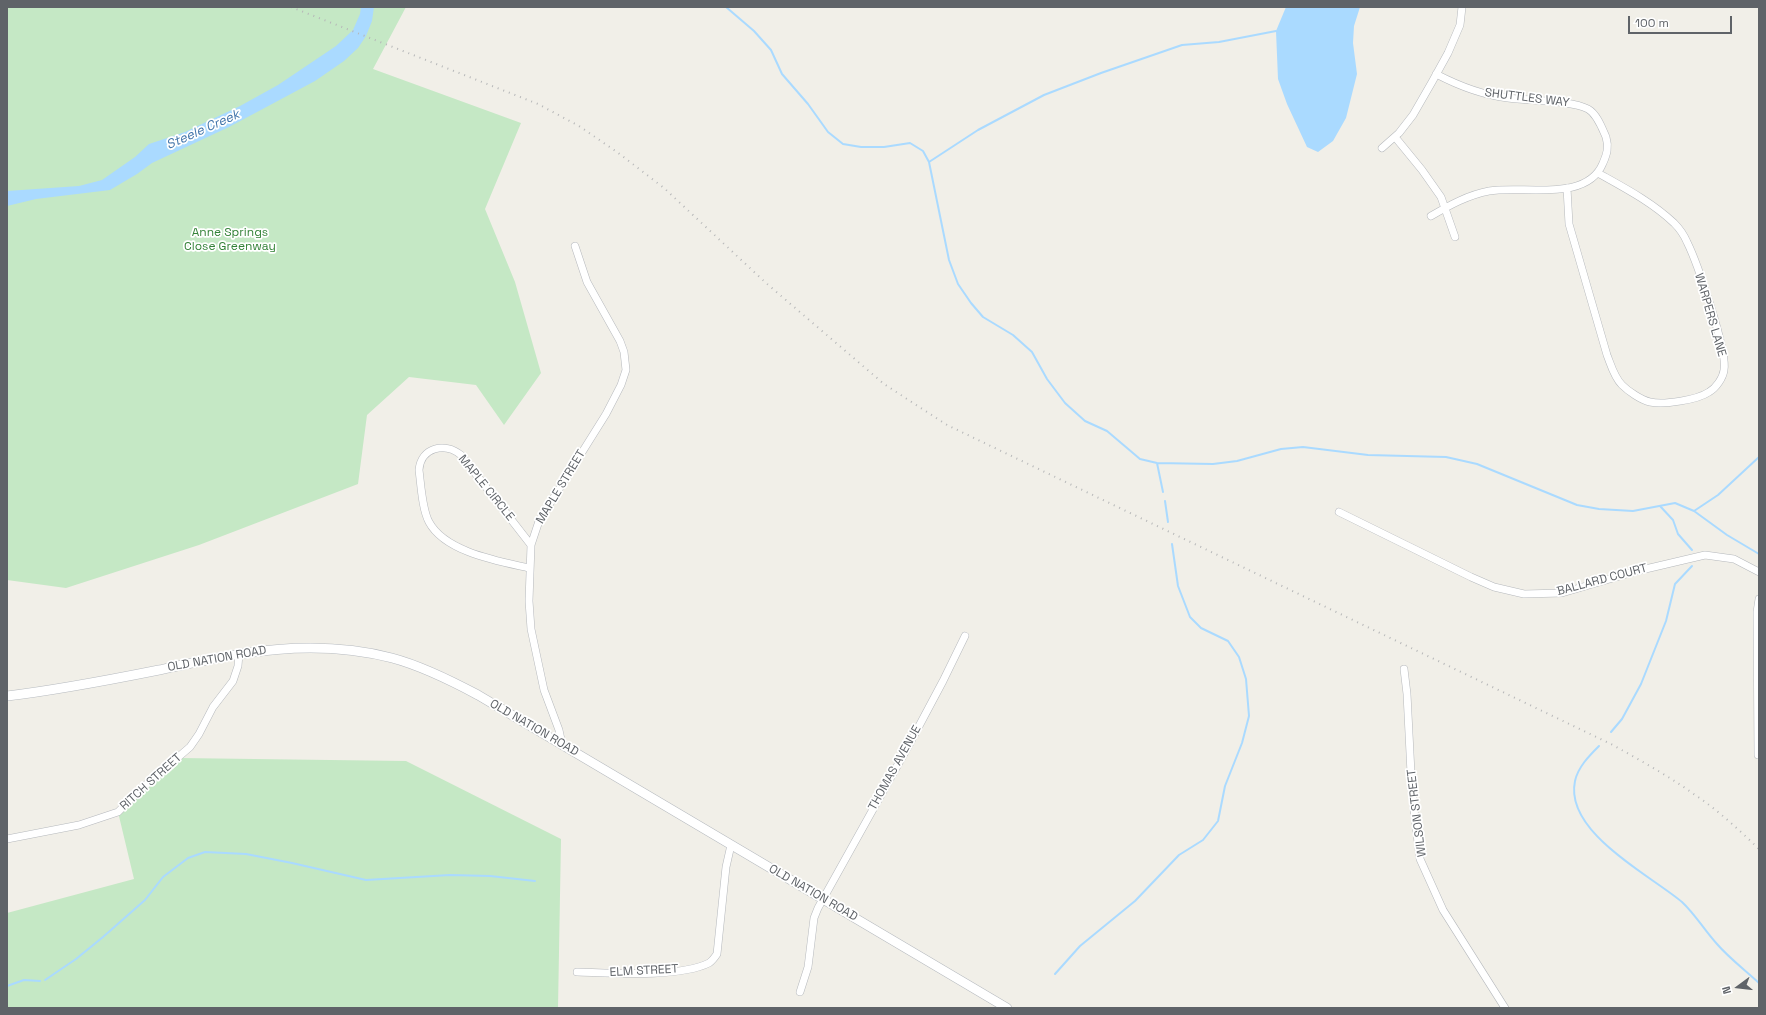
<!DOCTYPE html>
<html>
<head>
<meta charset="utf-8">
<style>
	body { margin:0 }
	#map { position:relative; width:1766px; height:1015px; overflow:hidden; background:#f1efe8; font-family:"Space Grotesk",sans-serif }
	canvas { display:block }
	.frame { position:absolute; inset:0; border:8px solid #5f6368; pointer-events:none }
	.north { position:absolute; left:1718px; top:967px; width:40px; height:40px; -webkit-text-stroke:3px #fff; paint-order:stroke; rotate:255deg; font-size:11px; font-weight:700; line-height:16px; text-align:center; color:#5f6368 }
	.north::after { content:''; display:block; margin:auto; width:14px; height:18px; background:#5f6368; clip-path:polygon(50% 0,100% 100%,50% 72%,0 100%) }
	.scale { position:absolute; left:1628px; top:16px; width:104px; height:18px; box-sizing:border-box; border:2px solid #5f6368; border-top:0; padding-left:5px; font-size:12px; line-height:14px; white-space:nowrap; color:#5f6368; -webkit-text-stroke:3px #fff; paint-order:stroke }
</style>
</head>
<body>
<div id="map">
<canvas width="1766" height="1015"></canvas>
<div class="frame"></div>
<div class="north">N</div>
<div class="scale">100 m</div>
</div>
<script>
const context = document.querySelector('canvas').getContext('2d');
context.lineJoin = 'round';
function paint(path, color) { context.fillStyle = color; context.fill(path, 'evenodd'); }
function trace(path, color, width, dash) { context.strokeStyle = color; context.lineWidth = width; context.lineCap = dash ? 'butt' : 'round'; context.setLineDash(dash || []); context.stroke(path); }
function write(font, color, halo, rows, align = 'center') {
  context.font = font + ' "Space Grotesk",sans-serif'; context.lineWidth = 3.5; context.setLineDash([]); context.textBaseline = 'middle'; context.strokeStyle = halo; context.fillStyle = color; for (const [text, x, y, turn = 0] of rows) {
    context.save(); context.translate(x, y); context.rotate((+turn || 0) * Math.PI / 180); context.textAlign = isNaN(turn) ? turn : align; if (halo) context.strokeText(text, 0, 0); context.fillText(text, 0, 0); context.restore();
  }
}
paint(new Path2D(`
	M7 7H406L373 69 521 123 485 209 515 282 541 373 504 425 476 385 409 377 367 415 358 484 199 545 66 588 7 580Z
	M179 758 406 761 561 839 558 1008H7V913L134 879 118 812Z`), '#c5e8c5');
paint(new Path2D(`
	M361 7H374L372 21 366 36 358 48 344 61 315 81 229 127 152 163 137 174 110 190 36 199 7 206V191L79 186 102 180 135 157 149 144 185 132 240 106 278 85 336 46 353 30 360 14Z
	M1286 7H1360L1354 26 1353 43 1357 74 1346 118 1333 141 1318 152 1307 147 1287 104 1278 79 1276 31Z`), '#aadaff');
trace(new Path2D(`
	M726 7 754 31 771 50 782 74 808 104 828 132 843 144 861 147H884L910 143 923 151 929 162 949 260 958 284 971 303 983 317 1013 335 1032 352 1047 379 1065 403 1085 421 1107 431 1140 459 1157 463 1213 464 1237 461 1281 449 1303 447 1368 455 1446 457 1477 464 1577 505 1599 509 1633 511 1675 503 1694 511 1727 535 1759 554
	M929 162 978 130 1044 95 1101 73 1182 45 1219 42 1276 31
	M1157 463 1163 492
	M1165 501 1168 522
	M1660 506 1673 520 1678 534 1692 550
	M1694 511 1718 495 1759 457
	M1611 732 1622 719 1641 684 1666 621 1675 584 1692 566
	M1599 746C1589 756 1578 767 1575 781 1564 832 1650 875 1682 902 1695 914 1705 931 1717 944 1729 958 1745 970 1759 983
	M1055 974 1080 946 1135 901 1179 855 1203 840 1218 821 1225 786 1242 743 1249 716 1246 679 1239 657 1228 641 1201 628 1190 617 1178 586 1172 544
	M45 980 76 959 103 937 145 900 163 877 188 858 205 852 246 854 292 863 366 880 450 875 490 876 535 881
	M7 986 24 980 40 981`), '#aadaff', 2);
const minor = new Path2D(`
	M1395 137 1422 170 1441 197 1455 237
	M1382 148 1399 133 1413 115 1432 82 1448 53 1460 25 1462 7
	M1567 188 1569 224 1607 355C1611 365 1614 377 1622 385 1628 391 1641 400 1650 402 1664 405 1697 400 1709 392 1716 388 1723 378 1724 370 1728 352 1697 262 1687 242 1684 235 1679 228 1674 223 1652 202 1623 187 1598 173
	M1431 216C1450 205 1468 195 1489 191 1523 185 1587 203 1603 163 1607 154 1609 147 1606 137 1602 128 1597 114 1588 109 1571 100 1529 101 1508 98 1482 95 1459 86 1436 74
	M1339 512 1471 577 1494 587 1524 594 1562 593 1637 571 1705 555 1734 559 1759 572
	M529 568C498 561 445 552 429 522 422 509 421 485 419 470 421 447 445 442 461 455L531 545
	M1404 669 1407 694 1412 793 1420 859 1443 910 1505 1008
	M562 744 559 730 544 690 531 629 529 601 531 545 539 521 606 414 621 385 626 370 624 352 620 341 587 282 575 246
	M1758 755 1757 612 1759 599
	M7 839 79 825 118 812 141 789 190 747 199 734 213 707 233 681 238 666 239 654
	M577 972C612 973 678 978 709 963 712 961 715 957 717 954L726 867 731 845
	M800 992 808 967 814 918 818 908 910 743 943 681 965 636`);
const secondary = new Path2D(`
	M7 696C58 690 109 680 159 670 239 653 310 637 392 658 422 666 450 680 478 695L1007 1008`);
trace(minor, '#b5b8bc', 8);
trace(secondary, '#b6babf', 10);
trace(minor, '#fff', 7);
trace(secondary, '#fff', 9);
trace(new Path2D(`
	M291 7 538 104 579 126 617 152 664 188 766 283 884 384 947 425 1613 745C1641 761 1669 776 1695 795 1718 810 1739 830 1759 849`), '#b6b7b8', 2, [1, 5]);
write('12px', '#5f6368', '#fff', [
	["SHUTTLES WAY",1527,98,7],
	["WARPERS LANE",1710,315,74],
	["MAPLE STREET",561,487,-59],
	["MAPLE CIRCLE",486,488,51],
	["BALLARD COURT",1602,580,-15],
	["OLD NATION ROAD",217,659,-10],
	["OLD NATION ROAD",534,728,30],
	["THOMAS AVENUE",895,768,-61],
	["RITCH STREET",151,782,-42],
	["WILSON STREET",1417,813,-97],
	["OLD NATION ROAD",813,893,30],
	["ELM STREET",644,971,-3]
]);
write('12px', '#348238', '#fff', [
	["Anne Springs",230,233],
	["Close Greenway",230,247]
]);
write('italic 13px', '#4174aa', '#fff', [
	["Steele Creek",203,130,-24]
]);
</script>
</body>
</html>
